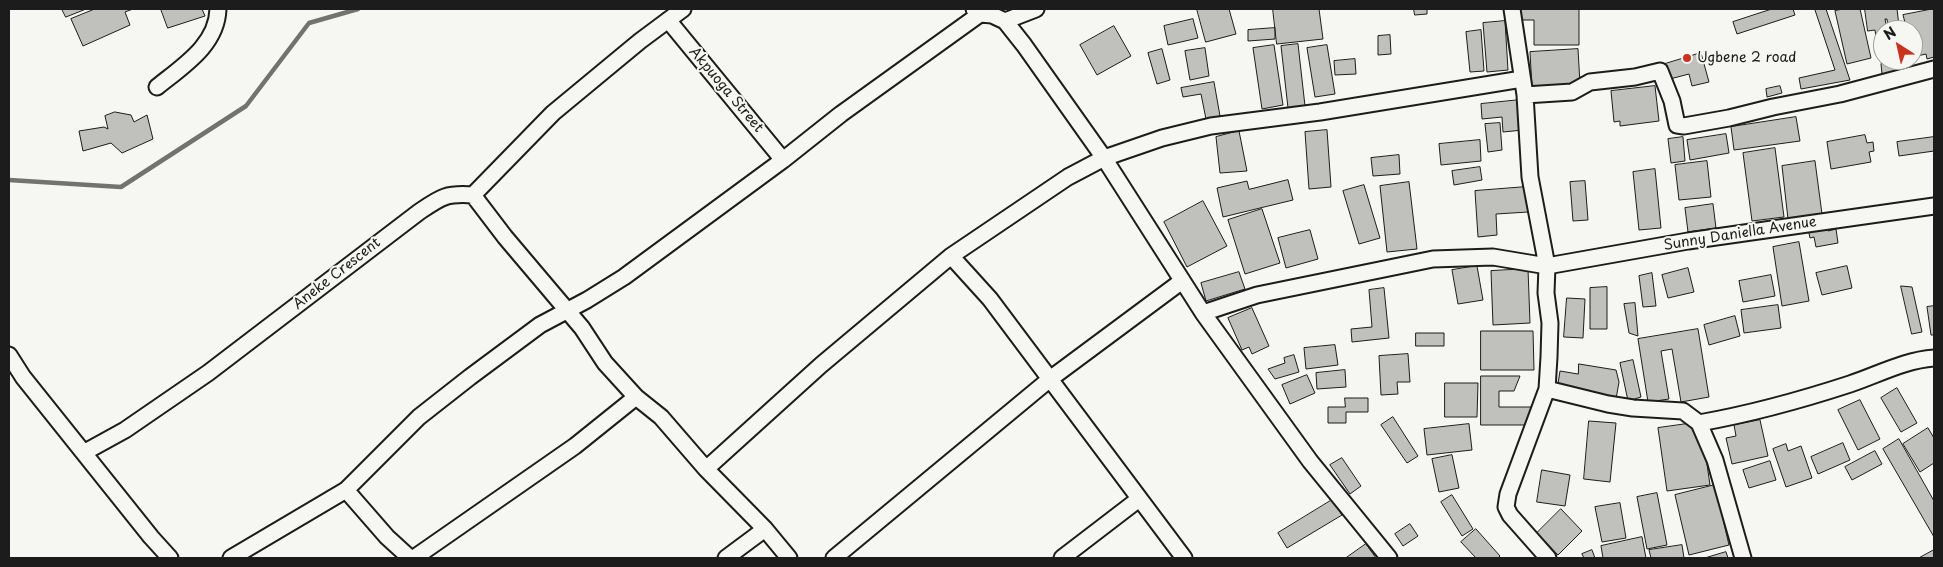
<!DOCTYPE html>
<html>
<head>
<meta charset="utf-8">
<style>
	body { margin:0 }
	#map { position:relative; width:1943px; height:567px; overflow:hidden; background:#f6f6f2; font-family:"Playpen Sans",sans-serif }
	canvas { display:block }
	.frame { position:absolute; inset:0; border:10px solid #1c1c1c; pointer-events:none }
	.north { position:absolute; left:1873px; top:20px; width:50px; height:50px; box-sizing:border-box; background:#f6f6f2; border:1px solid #9f9f9c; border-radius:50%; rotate:325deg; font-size:14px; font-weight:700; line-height:20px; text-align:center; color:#1c1c1c }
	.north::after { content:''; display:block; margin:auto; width:18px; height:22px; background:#c8321e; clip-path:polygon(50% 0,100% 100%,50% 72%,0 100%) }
</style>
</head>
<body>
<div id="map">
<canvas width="1943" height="567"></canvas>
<div class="frame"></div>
<div class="north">N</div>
</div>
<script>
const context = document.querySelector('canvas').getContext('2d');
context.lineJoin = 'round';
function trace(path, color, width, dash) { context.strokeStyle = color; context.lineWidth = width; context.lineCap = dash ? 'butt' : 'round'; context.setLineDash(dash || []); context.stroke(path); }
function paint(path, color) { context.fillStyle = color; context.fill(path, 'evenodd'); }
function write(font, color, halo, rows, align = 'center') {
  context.font = font + ' "Playpen Sans",sans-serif'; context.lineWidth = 4; context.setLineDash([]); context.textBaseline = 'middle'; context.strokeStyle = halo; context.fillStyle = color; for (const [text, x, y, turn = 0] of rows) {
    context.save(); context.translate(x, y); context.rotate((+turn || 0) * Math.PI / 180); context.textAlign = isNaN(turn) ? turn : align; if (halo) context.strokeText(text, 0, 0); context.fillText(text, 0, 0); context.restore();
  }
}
trace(new Path2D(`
	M9 180 121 187 246 106 309 23 358 9`), '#727271', 4.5);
const building = new Path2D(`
	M62 9H86L66 17Z
	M95 9H133L125 12 130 25 83 46 71 19Z
	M161 9H202L205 16 168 28Z
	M1197 9H1229L1236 34 1206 42Z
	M1273 9H1319L1323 39 1277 44Z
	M1414 9H1427V14L1415 15Z
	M1517 9H1579V45H1534V20H1517Z
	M1772 9H1793L1795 15 1737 34 1733 22Z
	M1819 9H1826L1850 80 1801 89 1799 78 1835 70 1815 10Z
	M1843 9H1860L1871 58 1847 64 1835 11Z
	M1865 9H1897L1899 26 1888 27 1887 19H1885L1887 30H1883V59L1879 60 1875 30 1868 31Z
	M1934 9V57L1927 59 1926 54 1913 57V30H1907L1903 15Z
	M1193 19 1198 38 1168 45 1164 26Z
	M1505 21 1508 70 1487 72 1483 23Z
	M1114 26 1131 56 1097 75 1080 45Z
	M1275 28V39L1248 41V30Z
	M1481 30 1484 71 1470 72 1466 32Z
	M1390 35 1391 54 1378 55V36Z
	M1298 44 1305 106 1288 108 1281 46Z
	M1274 45 1283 105 1262 109 1253 48Z
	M1327 45 1335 94 1315 97 1307 48Z
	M1205 48 1209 76 1190 80 1185 51Z
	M1162 49 1170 80 1157 84 1148 53Z
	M1578 49 1580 84 1532 88 1530 52Z
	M1701 53 1709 82 1692 86 1689 74 1670 79 1665 64Z
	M1355 59 1356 74 1335 75 1334 61Z
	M1895 61 1896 72 1882 74 1881 64Z
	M1214 82 1220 116 1206 119 1201 94 1183 97 1181 88Z
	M1655 86 1659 121 1620 126V121L1614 122 1611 91Z
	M1780 86 1782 93 1767 97 1766 89Z
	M1520 100 1523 130 1503 132 1502 117 1482 119 1481 104Z
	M115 112 131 115 134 122 147 115 153 139 122 153 111 143 83 151 79 131 104 127 108 129 105 116Z
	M1796 117 1800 141 1734 150 1731 127Z
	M1500 123 1502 150 1488 152 1485 124Z
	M1327 130 1331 187 1309 189 1305 132Z
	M1239 131 1247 171 1220 173 1216 137Z
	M1726 134 1729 153 1690 160 1687 140Z
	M1865 135 1867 143 1873 142 1874 151 1869 152 1871 162 1831 169 1827 142Z
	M1683 137 1685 161 1671 163 1668 139Z
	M1934 137V151L1899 156 1897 142Z
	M1480 140 1481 161 1441 165 1439 144Z
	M1775 148 1784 217 1752 221 1743 153Z
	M1399 155 1400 174 1373 176 1371 158Z
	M1707 161 1711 197 1679 200 1675 165Z
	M1815 161 1822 214 1788 219 1782 166Z
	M1480 167 1482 180 1454 185 1452 171Z
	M1655 169 1661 228 1639 230 1633 172Z
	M1288 180 1293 200 1223 217 1217 188 1247 181 1249 189Z
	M1585 181 1588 220 1573 221 1570 182Z
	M1409 182 1417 249 1387 252 1380 186Z
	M1364 185 1380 238 1359 244 1343 191Z
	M1526 187 1528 212 1496 214 1497 235 1478 237 1475 191Z
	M1203 201 1227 246 1187 267 1164 222Z
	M1713 204 1716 228 1688 232 1685 208Z
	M1262 209 1280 263 1245 274 1228 220Z
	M1827 226 1828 231 1836 229 1838 243 1816 247 1814 237 1810 238 1808 229Z
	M1310 230 1318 259 1286 268 1278 238Z
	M1799 242 1809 301 1782 306 1773 247Z
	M1477 266 1483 300 1458 304 1452 270Z
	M1847 266 1852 288 1822 295 1816 273Z
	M1688 268 1694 292 1668 298 1662 275Z
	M1528 269 1530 323 1493 325 1491 271Z
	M1239 272 1245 289 1206 301 1201 283Z
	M1652 273 1656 306 1643 307 1639 276Z
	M1771 275 1775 296 1743 302 1739 281Z
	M1901 286 1912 287 1922 332 1912 334Z
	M1607 287V329H1590V288Z
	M1384 288 1389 338 1352 342 1351 329 1372 327 1369 290Z
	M1567 298 1585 299 1583 338 1564 337Z
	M1635 303 1638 336 1629 333 1624 304Z
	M1778 305 1781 328 1744 333 1741 310Z
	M1934 306V335H1931L1927 307Z
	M1252 308 1269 346 1252 354 1249 347 1242 350 1228 318Z
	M1735 316 1740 336 1709 345 1704 325Z
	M1698 329 1709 397 1681 402 1672 349 1661 351 1669 399 1648 402 1638 339Z
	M1481 331H1533L1534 370H1481Z
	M1416 333H1444V346H1416Z
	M1335 345 1338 365 1306 369 1304 348Z
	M1408 354 1410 382H1397L1398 394 1381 395 1379 356Z
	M1294 355 1299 372 1275 379 1268 369 1285 363 1284 358Z
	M1633 360 1641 397 1628 401 1620 363Z
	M1579 364 1616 370 1619 382 1616 399 1557 390 1560 371 1578 374Z
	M1345 370 1346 387 1317 389 1316 373Z
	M1307 375 1315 393 1290 404 1282 385Z
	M1481 376H1520L1514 391H1499V407H1531V425H1481Z
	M1445 383H1478L1477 417H1445Z
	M1897 388 1917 423 1901 432 1881 398Z
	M1345 398H1368V412H1346V423H1328V407H1345Z
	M1860 400 1880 439 1858 450 1838 410Z
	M1393 417 1418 456 1407 463 1381 425Z
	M1760 420 1768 456 1732 464 1726 438 1736 436 1734 425Z
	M1589 421 1616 423 1610 482 1584 479Z
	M1701 422 1710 485 1667 491 1658 428Z
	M1469 424 1472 450 1427 455 1424 429Z
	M1928 428 1934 438V463L1920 472 1903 444Z
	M1899 439 1934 501V537L1883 449Z
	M1843 443 1850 460 1818 474 1811 457Z
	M1786 444 1788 451 1801 446 1812 478 1786 487 1773 449Z
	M1875 451 1882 464 1852 480 1845 467Z
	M1452 455 1459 488 1439 492 1432 459Z
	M1342 458 1361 486 1350 494 1330 465Z
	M1770 461 1776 480 1749 488 1743 470Z
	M1542 470 1570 475 1565 506 1537 502Z
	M1715 485 1729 545 1689 555 1675 495Z
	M1657 493 1667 545 1647 549 1637 497Z
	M1452 495 1473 529 1462 536 1441 502Z
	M1332 500 1342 515 1287 548 1278 533Z
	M1620 503 1626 538 1602 542 1595 507Z
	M1561 509 1582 531 1558 555 1537 533Z
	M1410 524 1418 536 1403 546 1395 534Z
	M1476 529 1500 556 1498 558H1476L1461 542Z
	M1642 537 1646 558H1603L1601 546Z
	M1366 544 1376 558H1346Z
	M1682 545 1684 558H1651L1649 550Z
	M1592 550 1595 558H1584L1582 554Z
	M1934 550V558H1919Z
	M1726 552 1728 558H1705Z`);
paint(building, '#c0c0bd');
trace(building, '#1c1c1c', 1);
const minor = new Path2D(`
	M974 9 980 14 992 15 1005 21 1024 45 1104 158 1203 313 1310 461 1389 558
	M1512 9 1525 95 1530 177 1547 266 1546 293 1550 323 1549 357 1547 389 1508 494 1506 507 1510 515 1548 558
	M668 20 783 160
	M1005 21 1036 9
	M157 87C183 66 217 45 218 9
	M1525 95 1572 92 1590 82 1635 77 1660 71 1672 101 1677 125 1684 126 1729 118 1773 107 1840 94 1934 69
	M473 195 505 237 582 328 605 363 636 397 661 417 706 469 765 529 789 558
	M473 195 553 113 640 41 683 9
	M951 256 990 299 1184 558
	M1203 313 1257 295 1433 259 1493 257 1547 266 1688 241 1934 206
	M9 355 23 377 151 537 170 558
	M1547 389 1608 404 1633 408 1683 411 1699 423 1715 460 1743 558
	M1699 423C1750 414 1801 400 1850 384 1877 375 1905 360 1934 358
	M85 452 125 430 208 373 419 212C441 197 446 193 473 195
	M706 469 821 365 951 256 1068 177 1104 158 1162 138 1211 126 1320 112 1522 79
	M346 490 387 537 410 558
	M231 558 346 490 419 417 470 377 540 325 587 300 624 277 783 160 841 114 980 14
	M414 558 575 446 636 397
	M726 558 765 529
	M834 558 1050 379 1182 281
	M1062 558 1139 499`);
trace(minor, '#1c1c1c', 19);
trace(minor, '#f6f6f2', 15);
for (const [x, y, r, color] of [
	[1687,58,5,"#c8321e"]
]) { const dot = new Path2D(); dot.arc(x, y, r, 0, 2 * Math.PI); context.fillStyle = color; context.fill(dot); trace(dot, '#f6f6f2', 2); }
write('14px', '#1c1c1c', '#f6f6f2', [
	["Ugbene 2 road",1697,58]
], 'left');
write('14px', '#1c1c1c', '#f6f6f2', [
	["Akpuoga Street",726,90,50],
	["Sunny Daniella Avenue",1740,234,-9],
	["Aneke Crescent",337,274,-38]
]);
</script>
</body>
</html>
